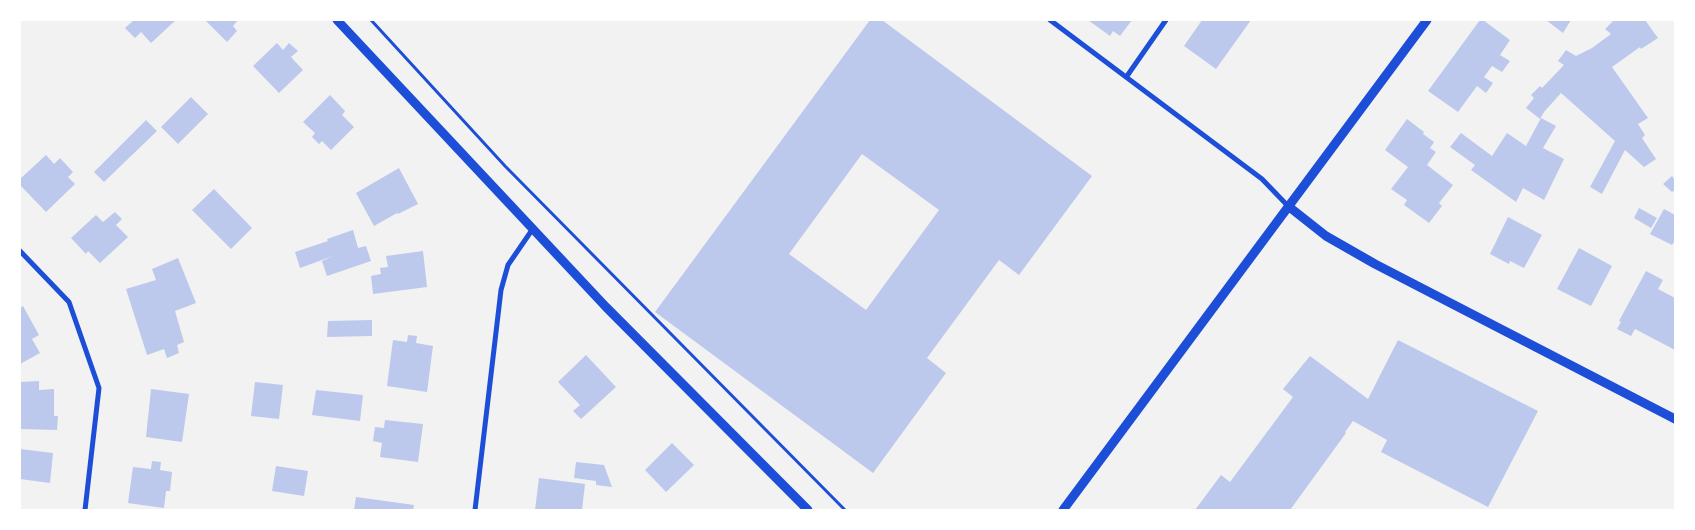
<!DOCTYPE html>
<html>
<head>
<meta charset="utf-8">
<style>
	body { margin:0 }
	#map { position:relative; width:1695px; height:530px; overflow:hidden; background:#f2f2f2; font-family:"DejaVu Sans",sans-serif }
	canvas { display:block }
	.frame { position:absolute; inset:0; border:21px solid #fff; pointer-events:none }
</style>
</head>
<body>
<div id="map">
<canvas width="1695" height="530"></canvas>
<div class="frame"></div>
</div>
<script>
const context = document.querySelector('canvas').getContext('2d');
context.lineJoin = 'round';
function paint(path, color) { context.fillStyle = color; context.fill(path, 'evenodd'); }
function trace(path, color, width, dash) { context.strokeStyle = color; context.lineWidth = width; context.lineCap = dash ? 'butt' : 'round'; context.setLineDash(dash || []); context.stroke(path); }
paint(new Path2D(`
	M134 20H176L151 43 141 32 135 38 125 28Z
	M205 20H238L233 26 237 31 227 42Z
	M870 20H882L1092 176 1019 275 999 260 927 358 946 373 873 473 655 312ZM862 154 939 210 866 310 789 254Z
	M1088 20H1132L1120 36 1113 31 1110 36Z
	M1202 20H1251L1216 69 1184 46Z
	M1480 20H1483L1510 40 1500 55 1510 61 1502 72 1492 66 1484 77 1493 83 1486 93 1477 86 1458 112 1428 91Z
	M1546 20H1571L1563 33Z
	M1614 20H1645L1658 38 1641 49 1640 47 1612 67 1648 118 1638 124 1645 135 1642 138 1656 159 1644 167 1625 150 1602 194 1590 187 1615 141 1561 93 1544 112 1540 119 1526 108 1534 98 1531 95 1540 86 1542 88 1564 65 1558 61 1566 50 1576 56 1592 48 1611 34 1605 29Z
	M277 43 283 50 289 43 298 51 291 57 303 70 279 93 253 66Z
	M330 95 345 111 342 115 354 127 331 150 322 141 319 144 312 137 315 133 303 122Z
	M191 97 208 114 178 144 161 127Z
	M1541 118 1556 126 1543 148 1564 159 1544 200 1523 188 1516 202 1471 170 1475 165 1450 147 1461 133 1492 156 1507 133 1526 146Z
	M1407 119 1424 132 1423 134 1434 142 1430 148 1436 152 1427 165 1453 185 1439 203 1442 206 1429 223 1404 205 1407 200 1391 189 1408 167 1385 150Z
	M146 120 157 131 104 182 94 172Z
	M46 155 54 164 60 158 73 172 68 177 75 184 46 212 20 185V179Z
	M399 168 418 204 398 214 397 213 374 226 356 193Z
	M1672 176 1675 180V190L1672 192 1663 184Z
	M214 189 252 228 231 249 192 210Z
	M1639 208 1657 218 1651 228 1634 218Z
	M1664 209 1675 215V240L1672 245 1650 234Z
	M115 212 122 219 116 225 128 237 100 263 88 251 86 254 71 238 96 215 103 222Z
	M1508 217 1542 235 1524 268 1510 261 1509 264 1490 254Z
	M353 230 358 248 366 246 371 261 327 276 322 261 333 256 300 268 295 252 328 241 327 239Z
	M1579 248 1612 266 1591 306 1557 289Z
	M423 251 427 287 373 294 371 276 381 274 380 268 388 267 386 256Z
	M178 258 196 303 175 311 184 342 177 345 179 353 167 358 164 349 147 355 126 289 156 280 152 269Z
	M1646 271 1663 280 1658 289 1675 298V350L1635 329 1631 336 1617 329 1621 322 1619 321Z
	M23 306 39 335 32 339 40 353 20 364V308Z
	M372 320V336L327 337 328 321Z
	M408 335 417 336 416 343 433 346 427 392 387 386 393 340 407 342Z
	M1398 340 1538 411 1488 507 1381 452 1387 440 1353 421 1345 432 1346 433 1290 510H1195L1221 475 1230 482 1293 397 1283 389 1310 356 1368 399Z
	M586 355 616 387 581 419 573 411 580 405 558 382Z
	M39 381V390L54 389V416H58L57 430 20 429V382Z
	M255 382 283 385 279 419 251 416Z
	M151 389 189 394 182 442 146 437Z
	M316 390 363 395 360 421 312 415Z
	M385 420 423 424 418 462 380 457 382 443 373 441 375 427 384 428Z
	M672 443 694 465 666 492 645 470Z
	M20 449 53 453 50 483 20 479Z
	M152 461 161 462 160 470 172 472 170 491H166L164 508 128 503 133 467 151 469Z
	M576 462 604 465 612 487 596 485V481L574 478Z
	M276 466 308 471 304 496 272 491Z
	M539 478 585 484 582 510H535Z
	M356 497 414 505 413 510H354Z`), '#bdc9ec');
trace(new Path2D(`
	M371 20 505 166 845 510`), '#1d4ed8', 3);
trace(new Path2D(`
	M1050 20 1262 179 1288 206
	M1127 76 1166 20
	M20 251 69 302 99 388 85 510
	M475 510 501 290 508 265 532 230`), '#1d4ed8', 5);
trace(new Path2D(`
	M337 20 606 307 808 510
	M1288 206 1326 236 1375 264 1675 419
	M1063 510 1427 20`), '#1d4ed8', 9);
</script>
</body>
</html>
